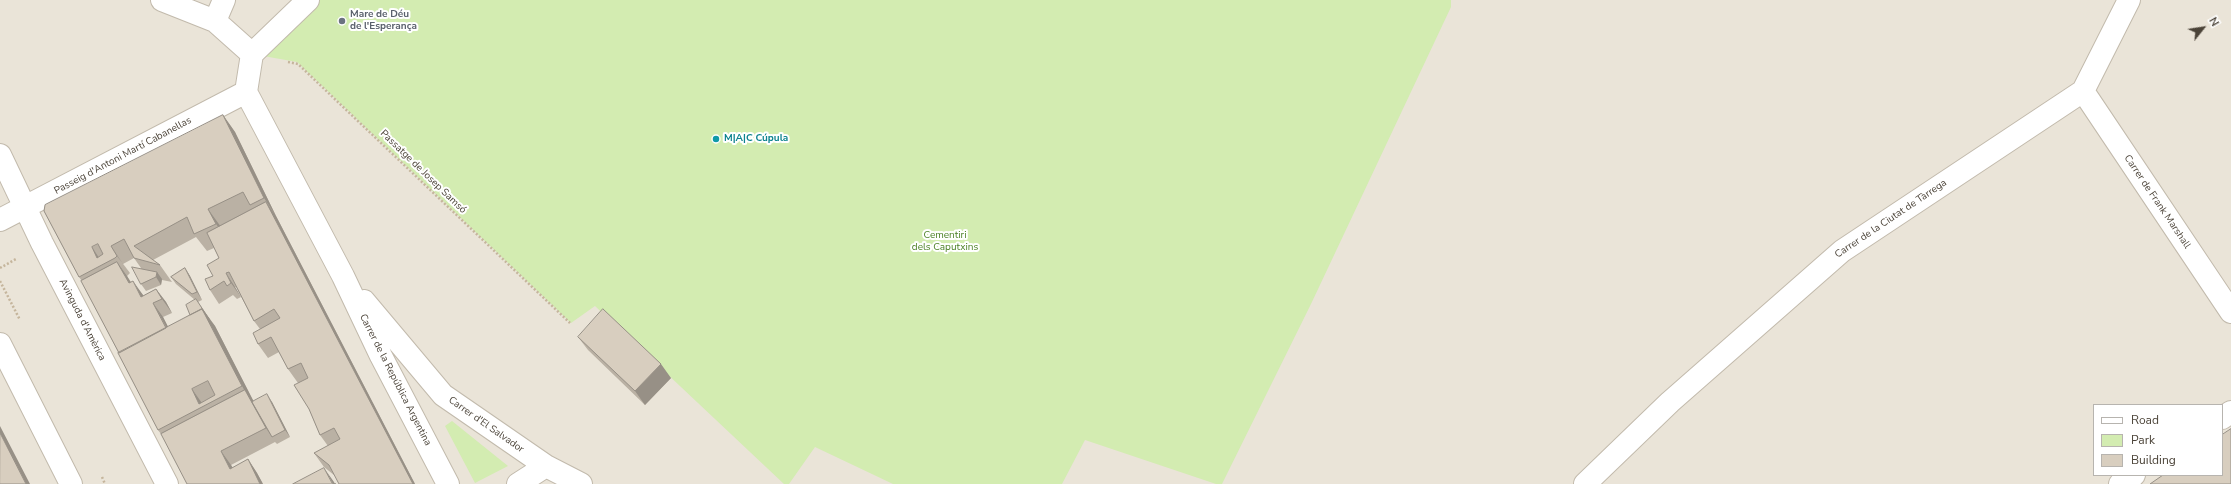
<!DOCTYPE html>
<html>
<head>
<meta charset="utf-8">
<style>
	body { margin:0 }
	#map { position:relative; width:2231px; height:484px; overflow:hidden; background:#f6f2ea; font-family:"Nunito Sans",sans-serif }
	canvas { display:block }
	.legend { position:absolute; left:2093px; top:404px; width:130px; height:72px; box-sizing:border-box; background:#fff; border:1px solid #b7b4af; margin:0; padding:5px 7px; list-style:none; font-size:12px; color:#4b4338 }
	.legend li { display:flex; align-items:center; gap:8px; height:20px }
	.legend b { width:20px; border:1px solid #b7b4af }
	.north { position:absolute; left:2183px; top:8px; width:40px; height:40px; -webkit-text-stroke:3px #fff; paint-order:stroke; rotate:60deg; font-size:11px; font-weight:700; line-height:16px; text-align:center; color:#4b4338 }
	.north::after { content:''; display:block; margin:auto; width:14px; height:18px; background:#4b4338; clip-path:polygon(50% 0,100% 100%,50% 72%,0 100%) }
</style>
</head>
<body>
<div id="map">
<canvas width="2231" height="484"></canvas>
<ul class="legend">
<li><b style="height:5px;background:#fff"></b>Road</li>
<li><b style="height:11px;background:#d3ecb1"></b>Park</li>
<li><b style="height:11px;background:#d8cebf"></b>Building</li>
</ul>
<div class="north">N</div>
</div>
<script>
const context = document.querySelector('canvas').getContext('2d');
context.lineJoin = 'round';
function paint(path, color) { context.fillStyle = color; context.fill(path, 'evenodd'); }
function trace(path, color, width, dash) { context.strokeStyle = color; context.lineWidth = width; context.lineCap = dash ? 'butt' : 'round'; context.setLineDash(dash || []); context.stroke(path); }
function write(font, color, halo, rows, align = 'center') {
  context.font = font + ' "Nunito Sans",sans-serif'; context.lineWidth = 4; context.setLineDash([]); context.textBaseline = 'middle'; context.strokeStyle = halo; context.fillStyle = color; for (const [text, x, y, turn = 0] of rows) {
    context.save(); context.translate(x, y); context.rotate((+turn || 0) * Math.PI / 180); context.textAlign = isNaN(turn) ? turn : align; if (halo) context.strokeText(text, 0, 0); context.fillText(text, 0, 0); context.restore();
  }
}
paint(new Path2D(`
	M0 0H2231V484H0ZM2094 405H2222V475H2094Z`), '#eae4d8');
paint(new Path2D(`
	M308 0H1451V7L1311 304 1222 484H1216L1085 440 1062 484H893L815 447 789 484H784L595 306 571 323 297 62 252 54Z
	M452 421 508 466 475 483 445 426Z`), '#d3ecb1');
const minor = new Path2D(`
	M162 0 215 21 252 54
	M215 21 224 0
	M252 54 246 92 343 276 381 356 448 484
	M252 54 308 0
	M2083 91 2231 312
	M0 155 42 243 167 484
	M0 220 246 92
	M364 301 443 395 546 466 581 484
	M0 344 71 484
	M518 484 546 466
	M1585 484 1670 402 1842 251 2083 91 2129 0`);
const tertiary = new Path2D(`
	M2222 418 2231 412
	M2120 484 2134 475`);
trace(minor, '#c2baac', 24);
trace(tertiary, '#c2baac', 24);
trace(new Path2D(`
	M288 62 298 64 570 323
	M0 268 16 259
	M0 281 20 320
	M102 477 105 484`), '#c5b59c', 2.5, [2, 2]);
trace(minor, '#fff', 22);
trace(tertiary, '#fff', 22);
paint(new Path2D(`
	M223 115 235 132 276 216 415 484 334 475 324 467 314 453 328 446 320 435 298 383 288 369 279 352 268 358 258 344 260 329 254 321 236 287H235L241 297 237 299 233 295 219 304 210 290 213 276 219 258 214 248 207 251 196 237 153 260 160 265 172 282 162 280 161 285 146 291 141 284V268L134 258 123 264 130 273 127 276 131 282 143 295V296L156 289 166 302 172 313 163 317 168 327 190 315 195 300 176 284 171 277 185 268 190 276 202 300 198 302 215 326 253 401 272 402 290 437 277 444 275 442 231 465 233 468 248 459 257 473 263 484 161 434 158 430 82 281 79 277 44 211Z
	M578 337 671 378 645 405 588 350Z`), '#bab1a4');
paint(new Path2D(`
	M223 115 235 132 276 216 264 198Z
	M266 202 276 216 415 484H413Z
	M208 209 221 227 229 241 216 224Z
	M111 246 123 264 130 273 117 256Z
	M92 247 103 264 97 258Z
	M117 262 127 276 139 297 129 283Z
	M185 268 190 276 202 300 197 292Z
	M157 272 162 279 161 285 156 277Z
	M226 273 235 287 241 297 231 283Z
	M133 281 143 295 151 311 141 297Z
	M156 289 166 302 172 313 162 299Z
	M153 303 163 317 178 346 169 332Z
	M202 309 215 326 272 437 266 428 242 386Z
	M661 364 671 378 645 405 635 391Z
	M192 389 204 406 199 404Z
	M267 394 272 402 290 437 285 430Z
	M0 426 30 484H26L0 433Z
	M221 451 231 465 240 482 230 469Z
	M248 459 257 473 263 484H260Z
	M324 468 334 482 335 484H333Z`), '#979086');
const building = new Path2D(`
	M223 115 264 198 250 205 243 192 208 209 216 224 194 234 187 217 134 246 160 265 134 258 124 239 111 246 117 256 115 258 79 277 44 211 45 205ZM98 244 103 254 97 258 92 247Z
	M266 202 413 484H339L329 465 314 453 340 439 334 428 320 435 309 409 294 385 308 378 301 363 288 369 271 337 258 344 253 333 280 318 274 309 254 321 229 272 226 273 231 283 227 286 224 281 210 290 205 279 213 276 207 265 219 258 207 233Z
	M117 262 129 283 133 281 141 297 156 289 162 299 153 303 166 328 119 353 81 281Z
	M132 267 157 272 156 277 141 284Z
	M185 268 197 292 192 294 171 277Z
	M196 299 209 319 202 309 190 315 186 305Z
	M202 309 242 386 158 430 118 353ZM208 381 215 395 199 404 192 389Z
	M603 309 661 364 635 391 578 337Z
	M245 390 266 428 221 451 230 469 248 459 260 484H187L161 434Z
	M267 394 285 430 272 437 252 402Z
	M2231 429V484H2150L2163 475H2222V435Z
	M0 433 26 484H0Z
	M324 468 332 483 336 484H293Z`);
paint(building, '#d8cebf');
trace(building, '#979086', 1);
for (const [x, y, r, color] of [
	[342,21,4,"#6b7280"],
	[716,139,4,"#0f9aa8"]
]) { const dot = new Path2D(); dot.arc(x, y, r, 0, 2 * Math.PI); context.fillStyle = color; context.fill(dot); trace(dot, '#fff', 1.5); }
write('bold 10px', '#5b616d', '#fff', [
	["Mare de Déu",350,15],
	["de l'Esperança",350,27]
], 'left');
write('bold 10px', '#0d838f', '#fff', [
	["M|A|C Cúpula",724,139]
], 'left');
write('10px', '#4b4338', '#fff', [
	["Passeig d'Antoni Martí Cabanellas",123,156,-28],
	["Passatge de Josep Samsó",423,172,44],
	["Carrer de Frank Marshall",2157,202,56],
	["Carrer de la Ciutat de Tàrrega",1891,219,-34],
	["Avinguda d'Amèrica",82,320,63],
	["Carrer de la República Argentina",395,380,63],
	["Carrer d'El Salvador",486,425,35]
]);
write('10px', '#4b8126', '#fff', [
	["Cementiri",945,236],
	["dels Caputxins",945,248]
]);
</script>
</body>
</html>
